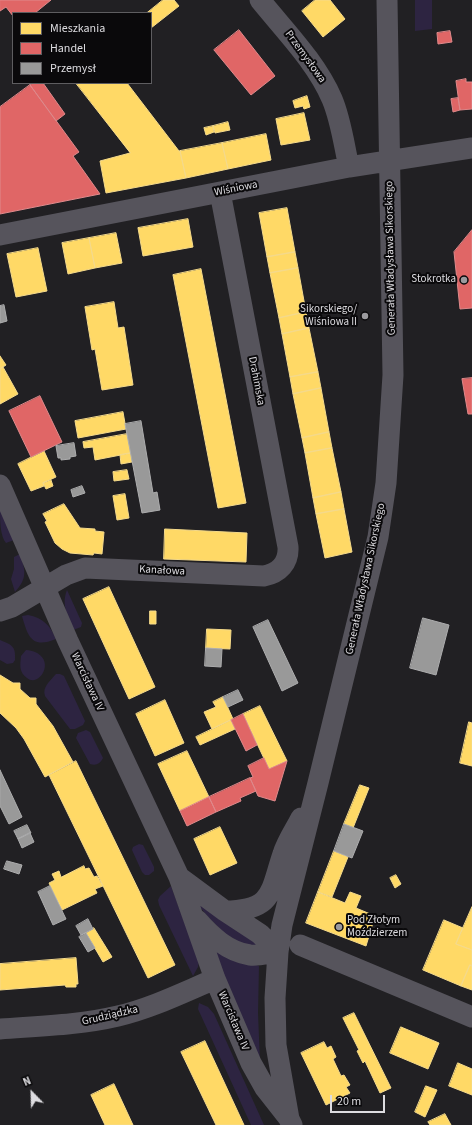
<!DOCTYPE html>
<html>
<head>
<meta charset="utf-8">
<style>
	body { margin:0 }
	#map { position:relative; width:472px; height:1125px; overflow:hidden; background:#212023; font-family:"Source Sans 3",sans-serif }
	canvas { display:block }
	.legend { position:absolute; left:12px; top:12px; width:140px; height:72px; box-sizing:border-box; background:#0a090b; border:1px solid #5e5d60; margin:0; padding:5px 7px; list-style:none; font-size:12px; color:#dddce0 }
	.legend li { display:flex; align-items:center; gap:8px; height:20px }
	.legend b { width:20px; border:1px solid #5e5d60 }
	.north { position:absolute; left:12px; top:1073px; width:40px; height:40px; -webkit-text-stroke:3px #0a090b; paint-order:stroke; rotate:337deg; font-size:11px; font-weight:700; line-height:16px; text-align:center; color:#dddce0 }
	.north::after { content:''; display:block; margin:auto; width:14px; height:18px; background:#dddce0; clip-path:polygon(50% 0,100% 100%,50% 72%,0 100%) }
	.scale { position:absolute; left:330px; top:1095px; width:55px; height:18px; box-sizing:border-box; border:2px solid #dddce0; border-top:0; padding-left:5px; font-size:12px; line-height:14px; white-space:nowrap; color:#dddce0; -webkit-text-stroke:3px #0a090b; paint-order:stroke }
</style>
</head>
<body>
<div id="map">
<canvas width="472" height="1125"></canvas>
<ul class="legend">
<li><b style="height:11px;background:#ffd966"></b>Mieszkania</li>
<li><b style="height:11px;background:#e06666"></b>Handel</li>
<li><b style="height:11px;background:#999"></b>Przemysł</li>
</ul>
<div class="north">N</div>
<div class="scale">20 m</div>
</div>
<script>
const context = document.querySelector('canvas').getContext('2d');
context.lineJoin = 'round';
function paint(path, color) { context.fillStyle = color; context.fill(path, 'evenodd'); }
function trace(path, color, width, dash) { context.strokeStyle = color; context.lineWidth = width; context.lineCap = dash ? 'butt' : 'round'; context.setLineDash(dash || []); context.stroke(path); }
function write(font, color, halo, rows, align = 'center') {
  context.font = font + ' "Source Sans 3",sans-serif'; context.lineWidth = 4; context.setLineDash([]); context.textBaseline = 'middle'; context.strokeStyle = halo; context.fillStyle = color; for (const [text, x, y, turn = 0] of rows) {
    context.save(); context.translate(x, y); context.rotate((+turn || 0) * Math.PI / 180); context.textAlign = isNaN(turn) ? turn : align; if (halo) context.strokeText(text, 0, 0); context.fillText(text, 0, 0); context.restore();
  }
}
paint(new Path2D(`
	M415 0H432V29L415 31Z
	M0 509 14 540 6 543C0 536 0 520 0 509Z
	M20 554C26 571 27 579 15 592L11 579 14 569V557Z
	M67 590 82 623 81 627 73 630C68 616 61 605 67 590Z
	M28 615C43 618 50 625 56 639 32 649 28 637 22 616Z
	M0 640C12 645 16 646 15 660L13 663 7 664 0 660Z
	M26 650C30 650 32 651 35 652 56 661 39 688 27 678 19 672 20 666 21 656Z
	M56 674H60L64 676 85 721 83 725 75 729H70L45 696C42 687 50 681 56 674Z
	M86 730 90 732 103 758C100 764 96 766 90 764L76 738 78 733Z
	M139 844 143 845 154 867V871L149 875H145L142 872 132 850 133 847Z
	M171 886 199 961 198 967 193 976 159 905 158 900 160 896Z
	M193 894 260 945 249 946 229 938 208 917 199 906Z
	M211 948 259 966 258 1013 260 1062Z
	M199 1003 208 1007 214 1014 264 1125H251L198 1009Z`), '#2d2441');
const homes = new Path2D(`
	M163 0H174L179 6 151 28V13H147Z
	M315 0H330L345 19 323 37 302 11Z
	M76 83H127L179 151H180L186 178 106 193 100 161 130 153Z
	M307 96 310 107 304 109 303 106 295 108 293 101Z
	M304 113 310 140 281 145 276 119Z
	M228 122 230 130 215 133 213 126Z
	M213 126 214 132 206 135 204 128Z
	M266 134 271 160 228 169 222 143Z
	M222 143 228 169 186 178 180 151Z
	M287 208 295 252 267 257 259 213Z
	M188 219 193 247 143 256 138 228Z
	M116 233 122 263 95 268 89 238Z
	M89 238 95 268 68 274 62 243Z
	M38 248 47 291 16 297 7 254Z
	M295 252 298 268 270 273 267 257Z
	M298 268 306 312 279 318 270 273Z
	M201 269 246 503 218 508 173 275Z
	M114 302 118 328 124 327 133 385 102 390 95 349 92 350 85 307Z
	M306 312 309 328 282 334 279 318Z
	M309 328 318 372 290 377 282 334Z
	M0 356 6 365 0 369Z
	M3 367 18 394 0 404V369Z
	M318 372 321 388 293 394 290 377Z
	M321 388 329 432 302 438 293 394Z
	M123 412 126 429 78 438 75 421Z
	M329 432 332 448 305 453 302 438Z
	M127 434 131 453 95 460 93 447 84 448 83 442Z
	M332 448 341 492 313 498 305 453Z
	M44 451 56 477 43 483 44 486 31 491 18 464Z
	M131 453 132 462 121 464 120 455Z
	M127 470 129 479 114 481 113 472Z
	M51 480 53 486 46 489 43 483Z
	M341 492 344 509 316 514 313 498Z
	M125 494 129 518 117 520 113 496Z
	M64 504 80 528 95 529V531L104 532 102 554 94 553 93 555 70 553 62 549 55 543 45 522 47 521 43 514Z
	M344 509 352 552 325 558 316 514Z
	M165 529 247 533 246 562 164 559Z
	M109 587 155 687 129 699 83 599Z
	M150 611H156V624H150Z
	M207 629 231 630 230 649 206 648Z
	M0 675 13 683H20V689L30 698H36V704L53 726 73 762 45 777 24 739 16 728 0 713Z
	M223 697 233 719 212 729 204 712 216 707 213 702Z
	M165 700 184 743 155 756 136 714Z
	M260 706 287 761 269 769 243 714Z
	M231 720 235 729 200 745 196 737Z
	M469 722 472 723V766L460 763Z
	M187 751 209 797 180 811 158 764Z
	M76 761 175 965 148 978 49 775Z
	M360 785 369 788 353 828 344 824Z
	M220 827 237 863 210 875 194 839Z
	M334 851 348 857 332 897 318 892Z
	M84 866 85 869 89 868 94 877 97 876 103 886 95 889 97 893 62 910 49 883 55 880 52 874 59 871 61 877Z
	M396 875 401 884 395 888 390 878Z
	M318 892 345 903 350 892 361 896 356 908 375 916 366 946 306 923Z
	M472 907V950L456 944Z
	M444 920 463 928 456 944 472 950V966L470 965 461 986 423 970Z
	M94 928 112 957 103 962 86 933Z
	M76 958 78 984H76V987H66L65 985 0 990V964Z
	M470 965 472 966V990L461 986Z
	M354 1013 391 1088 380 1093 365 1061 363 1063 357 1051 359 1050 343 1018Z
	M401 1027 439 1043 428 1069 390 1053Z
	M205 1041 244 1125H216L181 1052Z
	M324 1042 327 1048 331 1046 336 1057 333 1059 341 1076 344 1075 350 1085 346 1087 350 1093 326 1105 301 1053Z
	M458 1063 472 1069V1095L449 1086Z
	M114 1084 133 1125H105L91 1095Z
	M426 1086 437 1090 425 1117 415 1112Z
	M445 1114 451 1125H430L428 1122Z`);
paint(homes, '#ffd966');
trace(homes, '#f5da8b', 1);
const shops = new Path2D(`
	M0 0H51L35 13H13V16L6 7 0 11Z
	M239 30 275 76 251 95 214 50Z
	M450 31 452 42 438 44 437 33Z
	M466 79V82H472V109L460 110 456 81Z
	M34 83H43L65 114 56 121 30 85Z
	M30 85 79 152 73 156 100 194 0 214V107Z
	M458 98 460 110 453 112 451 99Z
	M472 230V308L460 309 454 252Z
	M472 378V414H468L462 379Z
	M40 396 62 442 31 457 9 411Z
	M243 714 257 745 246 751 231 720Z
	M264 758 269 769 287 761 275 801 258 796 250 778 253 777 248 766Z
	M250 778 256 791 240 798 241 801 216 812 209 797Z
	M209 797 216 812 187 826 180 811Z`);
paint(shops, '#e06666');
trace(shops, '#df898b', 1);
const industry = new Path2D(`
	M4 305 7 321 0 323V306Z
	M141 421 153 493 157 492 160 510 142 513 125 424Z
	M74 443 76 456 70 457V459L61 460V458H58L56 446Z
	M82 486 85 493 73 497 71 490Z
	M423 618 449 625 436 675 410 668Z
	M268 620 298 683 282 691 253 627Z
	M206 648 222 649 221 667 205 666Z
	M238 690 243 700 228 707 223 697Z
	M0 770 22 817 9 824 0 806Z
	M344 824 363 831 352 858 334 851Z
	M27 825 31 833 18 839 14 831Z
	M30 833 34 842 22 848 18 839Z
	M7 861 22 865 19 874 4 869Z
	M50 886 66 919 53 925 38 892Z
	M88 919 93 929 81 935 76 926Z
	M86 933 95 948 88 952 79 937Z`);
paint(industry, '#999');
trace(industry, '#adadae', 1);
trace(new Path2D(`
	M260 0C285 31 316 62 332 99 341 120 344 145 349 167
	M0 235 349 167 472 148
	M0 485 68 641 179 877 215 979 251 1063 265 1088 287 1116
	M0 611 12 607 66 575 85 568 264 576C279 573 289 563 288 547L220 192
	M179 877 225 911 260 934 278 952
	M225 911C274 910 270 892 283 854 287 841 295 830 301 818
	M197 920C211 936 228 952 250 955 259 956 269 953 278 952
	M300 945 472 1017
	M0 1029C40 1026 80 1025 118 1016 152 1008 184 992 215 979
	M292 1125 289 1119 276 1045 275 998 278 952 282 925 318 783 378 537 386 483 393 375 387 0`), '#56545c', 21);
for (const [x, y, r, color] of [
	[464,280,4,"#9b9a9e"],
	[365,316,4,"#9b9a9e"],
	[339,927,4,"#9b9a9e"]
]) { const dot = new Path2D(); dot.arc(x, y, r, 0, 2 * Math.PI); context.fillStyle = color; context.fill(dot); trace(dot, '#0a090b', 1.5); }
write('11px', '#dddce0', '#0a090b', [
	["Przemysłowa",305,57,54],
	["Wiśniowa",236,189,-11],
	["Generała Władysława Sikorskiego",391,258,-91],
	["Drahimska",256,381,79],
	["Kanałowa",162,571,3],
	["Generała Władysława Sikorskiego",366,579,-78],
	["Warcisława IV",87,682,65],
	["Grudziądzka",110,1016,-13],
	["Warcisława IV",233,1021,67]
]);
write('11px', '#dddce0', '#0a090b', [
	["Stokrotka",456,280],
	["Sikorskiego/",357,310],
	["Wiśniowa II",357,323],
	["Pod Złotym",347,921,"left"],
	["Moździerzem",347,934,"left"]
], 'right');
</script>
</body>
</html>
